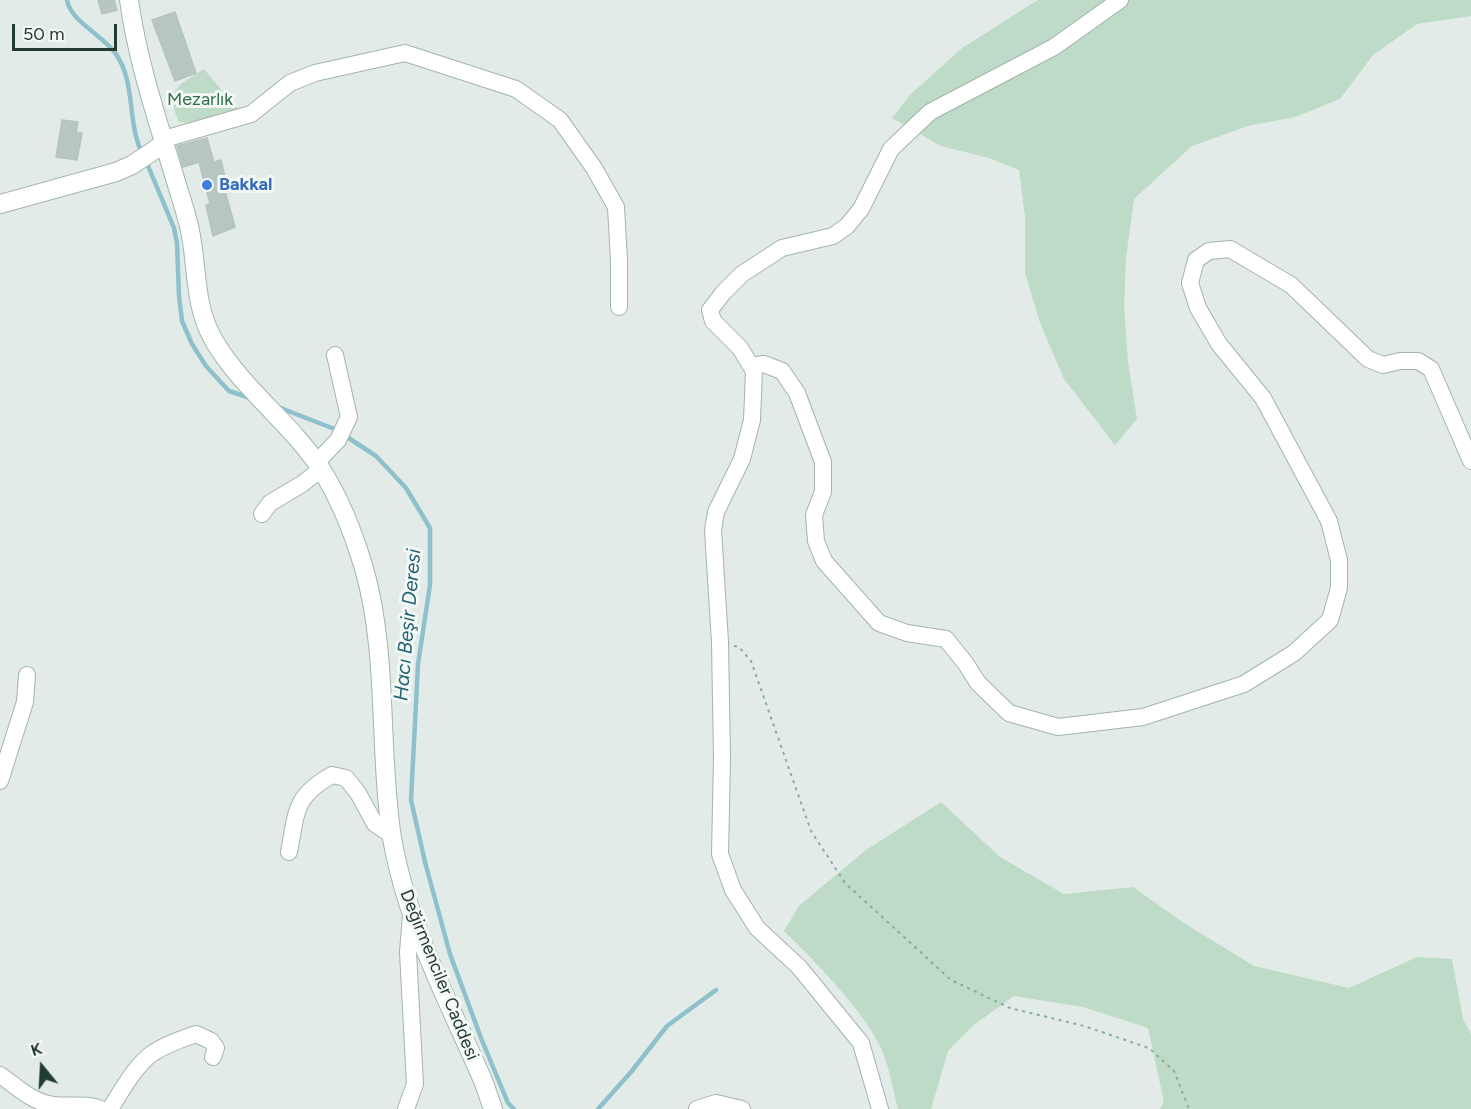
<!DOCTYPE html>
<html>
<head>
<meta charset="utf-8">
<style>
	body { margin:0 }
	#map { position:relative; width:1471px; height:1109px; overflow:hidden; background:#e2ebe7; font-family:Figtree,sans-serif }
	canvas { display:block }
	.north { position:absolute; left:12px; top:1037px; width:60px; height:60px; -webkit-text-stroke:4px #f3f8f5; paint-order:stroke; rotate:342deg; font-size:16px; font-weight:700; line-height:24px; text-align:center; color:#233b35 }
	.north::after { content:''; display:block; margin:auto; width:21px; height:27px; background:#233b35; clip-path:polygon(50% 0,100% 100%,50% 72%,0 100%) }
	.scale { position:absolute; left:12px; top:24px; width:105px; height:27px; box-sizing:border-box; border:3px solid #233b35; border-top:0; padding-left:8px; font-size:18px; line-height:21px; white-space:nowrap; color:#233b35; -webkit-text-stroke:4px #f3f8f5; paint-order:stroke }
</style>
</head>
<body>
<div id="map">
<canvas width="1471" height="1109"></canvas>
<div class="north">K</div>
<div class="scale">50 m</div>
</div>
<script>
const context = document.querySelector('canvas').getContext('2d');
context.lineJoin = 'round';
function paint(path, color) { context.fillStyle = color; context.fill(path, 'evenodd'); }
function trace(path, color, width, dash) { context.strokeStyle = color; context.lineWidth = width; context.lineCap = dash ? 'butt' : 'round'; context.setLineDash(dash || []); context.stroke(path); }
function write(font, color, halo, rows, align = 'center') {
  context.font = font + ' Figtree,sans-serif'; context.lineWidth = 6; context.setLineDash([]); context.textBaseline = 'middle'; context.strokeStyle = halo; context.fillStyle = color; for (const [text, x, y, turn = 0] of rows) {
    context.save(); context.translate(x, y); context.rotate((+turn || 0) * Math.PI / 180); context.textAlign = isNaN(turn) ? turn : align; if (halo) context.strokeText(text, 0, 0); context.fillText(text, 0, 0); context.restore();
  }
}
paint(new Path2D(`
	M1038 0H1471V16L1417 24 1373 55 1340 99 1295 117 1248 126 1192 146 1134 199 1126 258 1124 305 1128 361 1137 419 1115 445 1064 379 1040 323 1025 273V216L1019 170 989 158 941 146 892 118 910 95 962 48Z
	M204 69 241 113 207 124 179 122C164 89 179 85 204 69Z
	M941 802 1000 857 1064 894 1133 887 1184 923 1254 966 1349 988 1417 957 1452 959 1463 1019 1471 1034V1109H1160L1164 1102 1148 1028 1083 1007 1014 996 975 1024 948 1051 931 1109H898C893 1089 889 1065 880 1046 858 1004 817 964 784 931L799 906 866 850Z`), '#bddbc6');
trace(new Path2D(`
	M67 0C70 21 104 36 116 54 136 83 127 123 142 153
	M146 161 174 228 177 243 179 296 182 321 192 344 206 366 229 391 250 398
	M278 407 337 430
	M344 435 376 456 406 488 430 528V585L418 664 411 800 425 862 450 954 481 1038 508 1103 514 1109
	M598 1109 631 1072 667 1026 716 990`), '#8ec1cc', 4.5);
const building = new Path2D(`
	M98 0H114L117 10 102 14Z
	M175 12 196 73 175 81 152 20Z
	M62 120 78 122 76 132 82 133 77 160 56 157Z
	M207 138 214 162 221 160 227 186 224 187 235 227 213 236 206 205 210 204 199 162 183 167 177 146Z`);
paint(building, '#b8c6c1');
trace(building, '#b5c4be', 1.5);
const minor = new Path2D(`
	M164 139 251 114 290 83 315 73 405 53 516 89 560 120 594 168 616 207 619 261V307
	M751 366 764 364 782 371 797 393 823 462V492L814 515 816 541 824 561 879 623 907 633 946 639 966 664 978 683 1009 713 1058 727 1143 717 1244 684 1294 653 1330 620 1339 588V560L1329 521 1263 398 1219 344 1198 308 1190 283 1196 260 1209 251 1230 249 1291 285 1368 359 1383 365 1400 361H1418L1431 369 1471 461
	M316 463 338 440 349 417 335 355
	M262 514 270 503 302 484 321 469
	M0 781 25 702 27 675
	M289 852C297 812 293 797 332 775L346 778 358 793 375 824 392 835
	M0 1075C16 1086 33 1103 54 1105 70 1107 86 1103 101 1109
	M110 1109C121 1092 136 1064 153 1053 166 1044 182 1039 196 1034L211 1041 216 1048 213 1057
	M406 1109 415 1084 408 952 411 915
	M697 1109 716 1103 742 1109
	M880 1109 861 1043 799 967 757 928 733 890 720 854 722 758 720 642 713 530 716 512 742 459 752 420 754 371 740 348 713 321 710 310 723 293 742 274 782 248 833 236 847 226 861 209 891 149 930 112 1054 47 1120 0`);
const tertiary = new Path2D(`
	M0 204 116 172 132 165 165 143`);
const secondary = new Path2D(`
	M129 0C137 59 157 119 174 175 179 192 185 209 189 226 198 264 193 304 213 339 241 388 290 422 321 469 340 499 353 532 363 565 389 651 378 749 392 838 407 925 449 1002 484 1083L493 1109`);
trace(minor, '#a5b3ae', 18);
trace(tertiary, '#a5b3ae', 20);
trace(secondary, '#a1b6af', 20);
trace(new Path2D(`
	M734 646 739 647 751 661 811 831 845 883 951 980 1010 1008 1084 1026 1149 1048 1174 1071 1189 1109`), '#85ada1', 2, [3, 4.5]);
trace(minor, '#fff', 16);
trace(tertiary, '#fff', 18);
trace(secondary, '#fff', 18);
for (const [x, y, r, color] of [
	[207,185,6,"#3f7fe0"]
]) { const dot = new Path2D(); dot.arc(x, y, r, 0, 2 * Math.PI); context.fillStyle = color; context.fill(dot); trace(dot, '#f3f8f5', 2); }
write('18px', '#316f4a', '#f3f8f5', [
	["Mezarlık",200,100]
]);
write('bold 18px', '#366cbe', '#f3f8f5', [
	["Bakkal",219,185]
], 'left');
write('18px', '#233b35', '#f3f8f5', [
	["Değirmenciler Caddesi",439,975,68]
]);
write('italic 20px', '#226373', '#f3f8f5', [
	["Hacı Beşir Deresi",408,625,-85]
]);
</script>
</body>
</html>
